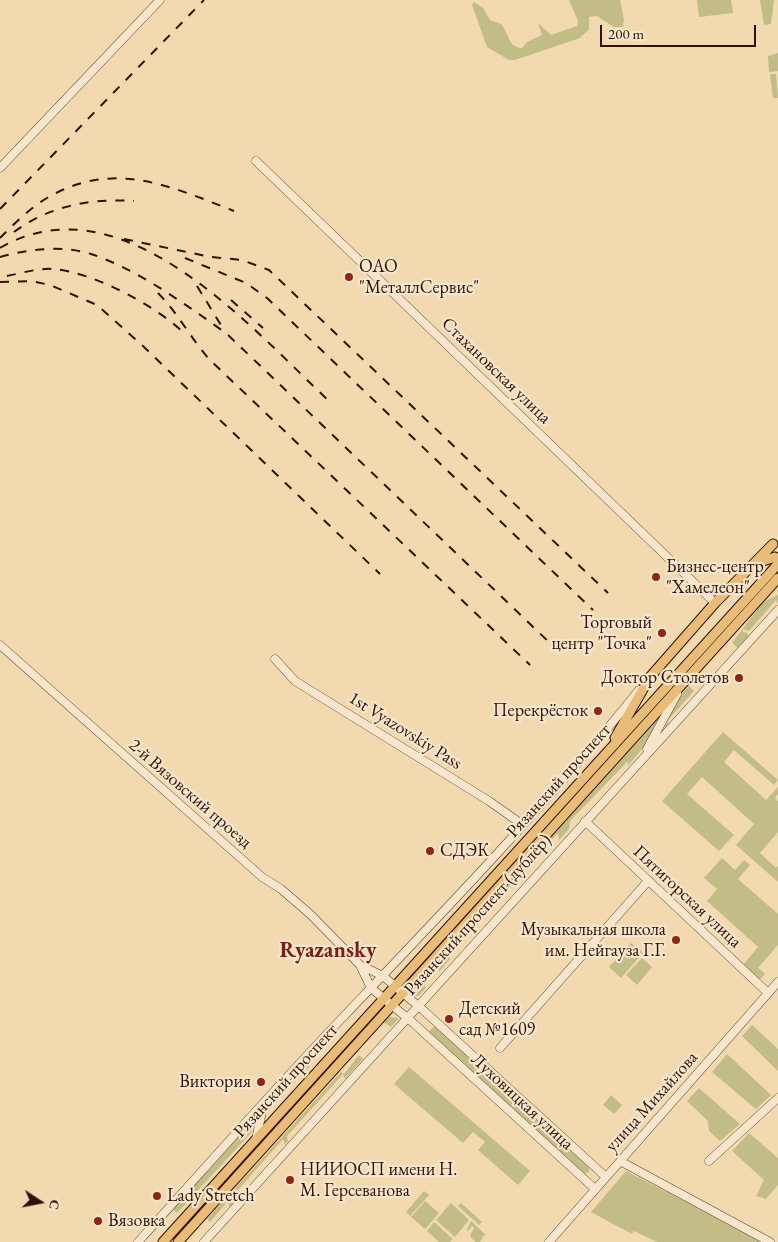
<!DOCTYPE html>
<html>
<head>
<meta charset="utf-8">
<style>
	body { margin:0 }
	#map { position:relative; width:778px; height:1242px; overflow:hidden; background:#f2d9af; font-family:"EB Garamond",serif }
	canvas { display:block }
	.north { position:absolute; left:15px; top:1177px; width:50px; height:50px; -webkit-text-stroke:4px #f7e6cb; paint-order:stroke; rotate:101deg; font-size:14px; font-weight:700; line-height:20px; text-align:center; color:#311105 }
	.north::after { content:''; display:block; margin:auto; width:18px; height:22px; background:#311105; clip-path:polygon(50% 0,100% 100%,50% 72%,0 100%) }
	.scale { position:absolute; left:600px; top:25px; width:156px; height:22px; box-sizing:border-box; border:2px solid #311105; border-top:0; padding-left:6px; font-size:15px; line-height:18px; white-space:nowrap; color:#311105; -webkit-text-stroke:4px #f7e6cb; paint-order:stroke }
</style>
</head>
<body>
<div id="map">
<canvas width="778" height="1242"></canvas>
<div class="north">С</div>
<div class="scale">200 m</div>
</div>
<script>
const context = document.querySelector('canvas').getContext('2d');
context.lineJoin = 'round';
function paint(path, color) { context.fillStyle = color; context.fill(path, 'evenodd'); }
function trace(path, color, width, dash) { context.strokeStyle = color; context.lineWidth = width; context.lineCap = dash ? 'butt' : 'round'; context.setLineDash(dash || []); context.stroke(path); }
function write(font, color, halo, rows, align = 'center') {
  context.font = font + ' "EB Garamond",serif'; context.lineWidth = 4.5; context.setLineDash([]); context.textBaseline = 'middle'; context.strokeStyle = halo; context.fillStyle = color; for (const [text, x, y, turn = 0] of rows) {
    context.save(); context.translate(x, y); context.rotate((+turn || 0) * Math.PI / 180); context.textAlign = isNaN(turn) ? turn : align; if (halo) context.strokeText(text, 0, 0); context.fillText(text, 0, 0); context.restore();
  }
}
paint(new Path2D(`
	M569 0H620L624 20 623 27H614L597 16 589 17V29L580 38 515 60H509L487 47 472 5 474 2 483 8 490 20 501 24C509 33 508 48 522 48L527 42 542 35 538 23 551 35 577 26 578 21Z
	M697 0H731L733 13 699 17Z
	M760 0H774L771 24 764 25Z
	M778 53V71L769 72 768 56Z
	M770 74H776L778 98H773Z
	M778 595V604L776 600 749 631 743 629V632L748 633V638L739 649 732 643 763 602Z
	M689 686 694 691 668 720 669 726 663 731 678 698Z
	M660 717 654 734 628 766V761L570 821 569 829 559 840 558 833 505 891V895L450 955V959L439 972 438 965 425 980V989L418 996H413L411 992 414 987Z
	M723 732 778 780 774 785 734 750 724 762 766 800 778 787V794L775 798 778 801V832L760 853 776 868 778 866V882L736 845 754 824 702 777 687 794 734 835 719 851 662 801Z
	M722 858 735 870 744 860 750 865 738 879 778 914V945L758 968 765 974 760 979 743 965 758 947 707 901 717 889 704 878Z
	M631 943 643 953 621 978 609 967Z
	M642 958 652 967 637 985 626 975Z
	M389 1017 399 1018 391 1027 383 1022Z
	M752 1025 778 1049V1071L742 1036Z
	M435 1026 589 1167V1172L584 1174 428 1032Z
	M323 1044 325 1045 308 1064 310 1066 264 1115 269 1103Z
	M727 1054 771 1095 756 1109 712 1072Z
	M359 1055 363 1059 345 1079 343 1074 287 1136 288 1141 285 1145 283 1139 230 1199 233 1203 230 1207 227 1202 210 1222 207 1219 341 1072 344 1074Z
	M409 1067 530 1171 518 1185 478 1150 485 1142 473 1132 463 1143 394 1084Z
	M699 1088 740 1124 720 1141 709 1131 708 1121 687 1101Z
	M611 1095 622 1105 614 1114 603 1105Z
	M254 1118 256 1120 251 1133 177 1213 172 1209Z
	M749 1133 778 1158V1185L766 1199 756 1196 764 1180 732 1151Z
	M626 1171 765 1242H657L634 1231 632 1234 591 1212Z
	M424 1191 429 1195 410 1216 406 1212Z
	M425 1201 439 1213 425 1229 411 1217Z
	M451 1203 469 1220 455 1237 436 1220Z
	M461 1203 482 1222 479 1225 458 1206Z
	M471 1221 486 1235 482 1236 483 1238 480 1242H475L470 1236 474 1228 472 1226 468 1231 467 1229Z
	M434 1222 453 1239 450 1242H439L427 1231Z`), '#c2bd86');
const minor = new Path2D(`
	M256 161 715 603
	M0 168 160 0
	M0 645 262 877 281 889 310 914 360 965 383 976 423 1010 606 1177
	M275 659 295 681 489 801 523 825
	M647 749 677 694
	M585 821 768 993
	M360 965 371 988 411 1021 595 1189
	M500 1048 648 881
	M256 1139 264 1103
	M620 1161 770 1242
	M709 1161 778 1098
	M138 1242C207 1166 275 1088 347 1013 447 908 548 803 639 690
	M204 1242 778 610
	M549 1242 778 982`);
const major = new Path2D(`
	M754 564 775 557
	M615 738 650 677 715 603 773 544
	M163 1242 778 564
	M178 1242 778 578`);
trace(minor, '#614330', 9);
trace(major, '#311105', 11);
trace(minor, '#f7e6cb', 8);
trace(major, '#e9bc78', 9);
trace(new Path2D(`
	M0 209 204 0
	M14 232C49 206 91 198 134 201
	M0 238C14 224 30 208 47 198 113 159 170 186 234 211
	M124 239 211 257 242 260 269 270 608 593
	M0 248C122 177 250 327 330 402
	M0 257C29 249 62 245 91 254 137 269 188 306 227 334L551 644
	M185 258 246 283 267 298 593 610
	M7 276C22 273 38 268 53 269 93 272 154 305 183 332
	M0 282 31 281 50 285 97 305 144 347 380 574
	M197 286 224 330
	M158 293C178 313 191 339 210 360L530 665
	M231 300 263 328`), '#311105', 2, [9, 9]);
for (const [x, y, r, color] of [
	[349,277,5,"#8f2418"],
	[656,577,5,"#8f2418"],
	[662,633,5,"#8f2418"],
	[739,678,5,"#8f2418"],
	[598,711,5,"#8f2418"],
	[430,851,5,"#8f2418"],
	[676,940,5,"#8f2418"],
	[449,1019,5,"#8f2418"],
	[261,1082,5,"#8f2418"],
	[290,1180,5,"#8f2418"],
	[157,1196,5,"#8f2418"],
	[98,1221,5,"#8f2418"]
]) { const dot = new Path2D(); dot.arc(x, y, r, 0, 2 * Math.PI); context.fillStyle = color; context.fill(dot); trace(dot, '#f7e6cb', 2); }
write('18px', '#311105', '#f7e6cb', [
	["ОАО",359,267],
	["\"МеталлСервис\"",359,288],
	["Бизнес-центр",666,567],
	["\"Хамелеон\"",666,588],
	["Торговый",652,623,"right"],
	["центр \"Точка\"",652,644,"right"],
	["Доктор Столетов",729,678,"right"],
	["Перекрёсток",588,711,"right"],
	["СДЭК",440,851],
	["Музыкальная школа",666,930,"right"],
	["им. Нейгауза Г.Г.",666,951,"right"],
	["Детский",459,1009],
	["сад №1609",459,1030],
	["Виктория",251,1082,"right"],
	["НИИОСП имени Н.",300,1170],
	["М. Герсеванова",300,1191],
	["Lady Stretch",167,1196],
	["Вязовка",108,1221]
], 'left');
write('18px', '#311105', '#f7e6cb', [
	["Стахановская улица",496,371,44],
	["1st Vyazovskiy Pass",405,731,32],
	["Рязанский проспект",559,781,-48],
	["2-й Вязовский проезд",190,794,41],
	["Пятигорская улица",687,897,43],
	["Рязанский проспект (дублёр)",478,915,-48],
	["Рязанский проспект",286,1081,-48],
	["Луховицкая улица",522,1102,43],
	["улица Михайлова",652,1102,-48]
]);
write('bold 22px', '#7a1f14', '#f7e6cb', [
	["Ryazansky",328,951]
]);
</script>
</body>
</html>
